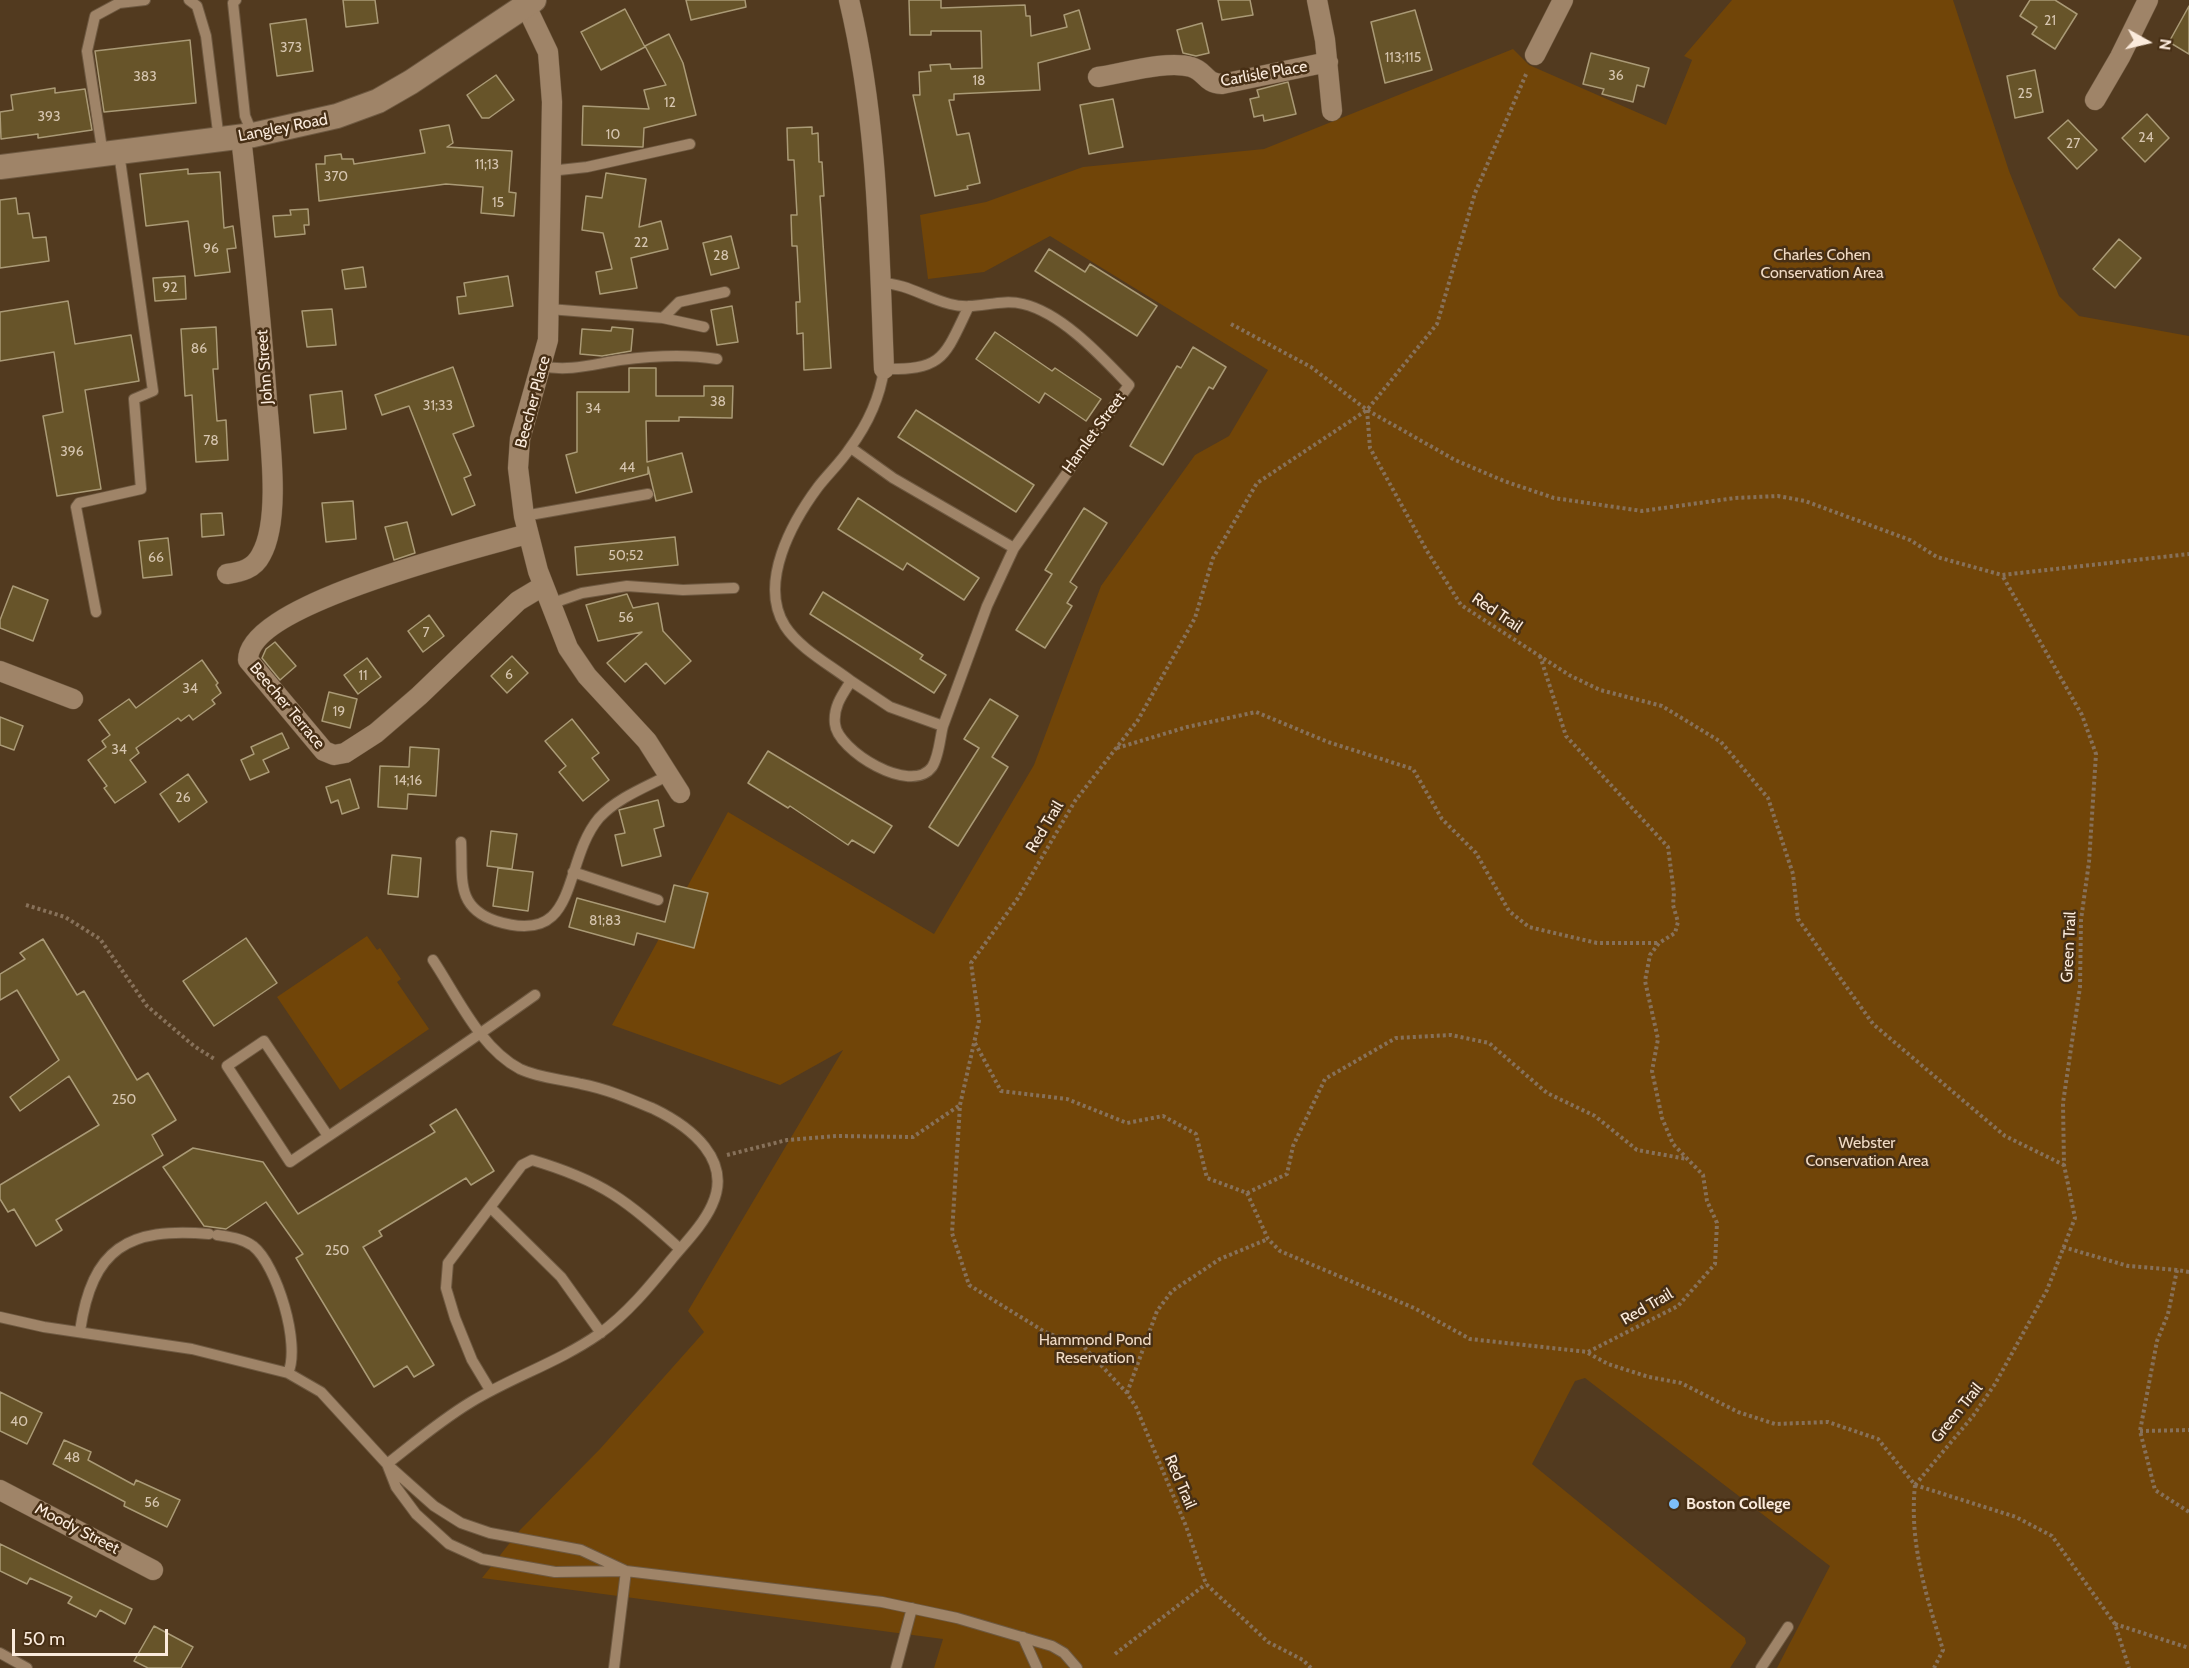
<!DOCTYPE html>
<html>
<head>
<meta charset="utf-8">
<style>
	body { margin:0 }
	#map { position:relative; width:2189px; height:1668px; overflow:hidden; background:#523a1f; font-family:Cabin,sans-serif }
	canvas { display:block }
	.north { position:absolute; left:2117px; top:12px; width:60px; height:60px; -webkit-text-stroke:4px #472f15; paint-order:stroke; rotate:98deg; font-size:16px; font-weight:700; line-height:24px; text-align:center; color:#fbebdc }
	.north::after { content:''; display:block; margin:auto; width:21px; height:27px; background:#fbebdc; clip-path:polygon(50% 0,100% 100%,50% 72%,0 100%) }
	.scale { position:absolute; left:12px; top:1629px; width:156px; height:27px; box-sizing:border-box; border:3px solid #fbebdc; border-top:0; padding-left:8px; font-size:18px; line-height:21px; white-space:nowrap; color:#fbebdc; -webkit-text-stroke:4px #472f15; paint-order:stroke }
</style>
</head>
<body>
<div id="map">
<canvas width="2189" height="1668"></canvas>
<div class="north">N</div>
<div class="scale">50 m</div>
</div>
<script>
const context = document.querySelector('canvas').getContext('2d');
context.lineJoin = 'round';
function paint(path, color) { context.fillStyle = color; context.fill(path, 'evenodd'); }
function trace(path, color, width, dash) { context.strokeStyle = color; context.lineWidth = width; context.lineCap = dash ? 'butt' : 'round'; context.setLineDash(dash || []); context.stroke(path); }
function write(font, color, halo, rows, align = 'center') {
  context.font = font + ' Cabin,sans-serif'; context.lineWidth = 5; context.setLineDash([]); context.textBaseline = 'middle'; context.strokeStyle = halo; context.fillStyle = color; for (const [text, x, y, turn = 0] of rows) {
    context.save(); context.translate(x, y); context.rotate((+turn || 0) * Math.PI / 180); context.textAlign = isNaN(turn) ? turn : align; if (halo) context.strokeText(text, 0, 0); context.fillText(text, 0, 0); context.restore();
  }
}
paint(new Path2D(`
	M1732 0H1953L2009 171 2059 296 2079 316 2189 336V1668H1777L1830 1566 1585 1378 1575 1381 1532 1464 1745 1638 1746 1643 1730 1668H934L943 1639 482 1578 520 1530 600 1449 704 1332 688 1311 843 1050 780 1085 612 1025 728 812 934 934 1034 765 1101 586 1195 455 1229 436 1268 370 1050 236 984 272 928 279 920 215 986 202 1083 167 1264 149 1513 49 1529 65 1666 125 1692 60 1684 56Z
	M367 936 377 950 380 948 401 979 397 982 429 1029 340 1090 277 997Z`), '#714508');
const building = new Path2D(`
	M343 0H375L378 23 346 27Z
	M686 0H745L746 7 691 20Z
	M909 0H941V8L1025 5 1026 16H1030L1031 36 1067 27 1064 15 1079 10 1090 49 1038 63 1040 90 954 94V100H949L957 135 969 133 980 183 967 186 968 189 935 196 913 95H920L919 72 931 71 930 65 950 64 951 69 982 68 981 31H931V35H910Z
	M1218 0H1250L1253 15 1222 20Z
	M2030 0H2055L2077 14 2055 49 2032 34 2037 27 2020 16Z
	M2189 6V54L2169 42Z
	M625 9 645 47 601 70 581 32Z
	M1415 10 1432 70 1385 83 1371 22Z
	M306 19 313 71 277 76 270 24Z
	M1202 23 1209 53 1196 56 1183 53 1177 30Z
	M669 34 683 63 696 115 644 128 643 147 582 145 583 106 649 109 644 90 666 85 645 46Z
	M190 40 196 103 104 112 95 51Z
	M1591 53 1649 68 1644 87 1637 85 1633 102 1602 94 1604 89 1583 84Z
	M2035 70 2043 112 2015 118 2007 76Z
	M496 75 514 100 489 118H482L467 95Z
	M1288 82 1296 114 1264 121 1263 115 1254 117 1250 99 1259 97 1257 90Z
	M55 88V93L85 89 92 130 38 138V134L1 139 0 112 13 110 11 95Z
	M1113 99 1123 147 1089 154 1080 105Z
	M2147 114 2169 138 2145 162 2122 138Z
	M2068 120 2097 150 2077 169 2048 138Z
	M449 125 453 143 447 147 512 151 509 192 516 193 514 216 481 213 483 187 446 184 319 201 316 164H325V156L341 154 342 159H353L354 164 425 153 420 130Z
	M812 127V134L818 133 819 162H822L824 196H820L831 368 804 370 803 333 797 334 796 302H800L797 246H792L791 215H797L794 160H788L787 128Z
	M188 169V174L220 172 224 228 233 226 236 248 227 249 230 272 195 276 188 221 146 226 140 174Z
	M606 173 646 179 639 227 661 221 668 249 631 258 637 288 600 294 596 272 612 269 603 233 582 230 586 196 602 198Z
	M16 198 18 214 29 213 33 238 46 237 49 261 0 268V200Z
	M308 209 309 225H304L305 234 275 237 273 216 291 215 290 210Z
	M731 236 739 268 711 275 703 243Z
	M2119 239 2141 258 2115 288 2093 269Z
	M1049 249 1085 272 1090 264 1157 306 1137 336 1035 271Z
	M363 267 366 287 345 289 342 270Z
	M185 276 186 299 155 301 153 278Z
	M508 276 513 306 459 314 457 297 466 296 464 283Z
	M68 301 75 344 131 335 139 381 85 390 101 489 57 496 43 416 63 412 54 352 0 361V312Z
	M732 306 738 342 717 345 711 310Z
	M332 309 336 345 307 347 302 311Z
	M216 327 218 369H213L217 421 226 420 228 460 196 462 192 395 185 396 181 329Z
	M612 327 633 329 631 351 602 356 580 354 582 329 611 331Z
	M995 332 1052 371 1055 368 1101 399 1086 421 1045 393 1039 403 976 359Z
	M1193 347 1226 367 1213 389 1209 387 1163 465 1130 446 1177 366 1181 368Z
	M453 367 474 426 453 434 471 475 464 478 475 505 452 515 409 406 382 415 375 395Z
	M629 368H656V396H704V386H733L732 418 679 417V421H646L647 462 682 453 692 492 656 501 648 467V474L576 493 566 455 577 452V392H629Z
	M342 391 346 429 314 433 310 395Z
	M916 410 1034 485 1016 512 898 437Z
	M858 498 979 578 964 600 907 563 903 570 838 529Z
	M353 501 356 539 326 542 322 503Z
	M1084 508 1107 523 1070 582 1077 587 1067 603 1072 606 1045 648 1016 630 1052 574 1045 570Z
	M222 513 224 535 202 537 201 514Z
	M407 522 415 553 394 560 385 527Z
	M675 537 678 565 577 575 575 547Z
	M168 538 172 575 143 578 139 541Z
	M13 586 48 600 33 641 0 628V620Z
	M823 592 923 655 920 659 946 675 934 693 810 614Z
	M627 594 633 608 658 603 663 631 691 661 665 684 646 663 625 682 607 663 642 632 598 641 586 605Z
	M429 615 444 636 423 652 408 631Z
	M275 642 296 666 280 680 262 658 266 649Z
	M512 656 528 673 507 693 491 676Z
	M367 658 381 677 358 694 344 675Z
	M202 660 218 683 216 685 221 693 212 700 215 704 193 720 189 715 181 721 178 718 136 748 139 753 130 760 146 782 115 803 104 788 107 786 88 760 106 747 102 741 110 735 99 720 129 699 136 708Z
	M329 692 357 699 350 728 322 721Z
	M990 699 1018 716 992 757 1008 767 958 846 929 827 979 748 964 739Z
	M0 717 23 726 14 750 0 745Z
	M572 719 599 753 592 758 609 780 583 801 559 772 566 766 545 741Z
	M282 733 289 748 263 760 269 772 250 780 241 760 254 754 251 747Z
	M410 747 439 749 436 796 408 794 407 809 378 807 380 766 409 767Z
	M768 751 892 826 874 853 852 840 848 845 790 806 788 808 748 783Z
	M188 774 207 802 179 822 160 794Z
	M350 779 359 808 342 814 338 800 331 803 326 787Z
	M658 800 664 826 654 829 661 856 622 866 615 835 625 833 619 810Z
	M491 831 517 834 512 869 487 866Z
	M392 855 421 858 418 897 388 894Z
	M498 868 533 872 528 911 493 906Z
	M674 885 708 893 694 948 637 933 634 945 569 927 577 898 665 922Z
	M246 938 277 983 214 1026 183 981Z
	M43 939 77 995 84 991 137 1080 148 1073 176 1120 152 1135 163 1155 56 1220 62 1230 36 1246 14 1209 8 1212 0 1199V1185L99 1125 69 1076 20 1111 10 1097 59 1060 17 990 0 1000V974L25 959 20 953Z
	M456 1109 494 1171 471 1185 466 1178 379 1231 382 1236 363 1247 434 1365 414 1377 407 1366 374 1387 296 1258 303 1254 266 1202 226 1229 204 1226 163 1167 193 1148 263 1162 298 1214 435 1132 430 1125Z
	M0 1392 42 1413 27 1444 0 1431Z
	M64 1440 91 1452 88 1460 134 1485 136 1480 180 1500 167 1527 124 1506 125 1502 53 1464Z
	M0 1544 132 1609 125 1624 100 1610 96 1617 68 1603 72 1597 30 1578 27 1584 0 1571Z
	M154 1626 193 1647 181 1668H148L134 1661Z`);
paint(building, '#675429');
trace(building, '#aa9a76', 1.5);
const service = new Path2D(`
	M189 0 197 6 206 36 219 140
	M236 0 233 3 245 116 253 135
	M103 155 87 51 95 16 119 3 145 0
	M550 171 587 167 690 144
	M880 283C906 283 926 298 950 304 975 311 998 298 1023 304 1062 313 1102 357 1129 385L1014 548
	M549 309 663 318 704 327
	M663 318 679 302 725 292
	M542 366C568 372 594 364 620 360 651 356 686 354 717 359
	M851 448 893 478 1014 548 987 606 943 726
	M524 516 648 494
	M550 604 582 593 627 586 683 590 734 588
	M96 612 76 507 79 503 141 489 134 399 153 391 119 153
	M851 681 890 707 943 726C940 737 939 757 932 767 911 796 837 750 835 724 833 707 842 695 851 681 830 665 799 648 785 626 758 583 792 522 818 487 828 474 841 462 850 448 867 425 880 397 884 369 943 370 944 358 968 308
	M461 842C463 878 455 907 496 921 581 948 561 863 599 818 617 798 646 787 669 775
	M573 872 658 900
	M328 1136 264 1041 227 1066 290 1162C372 1107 455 1052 535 995
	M492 1209 561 1277 601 1333
	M217 1235C229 1237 242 1238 253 1246 277 1265 301 1345 288 1373
	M0 1317 44 1327 192 1349 288 1373 321 1392 387 1464C414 1443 441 1420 471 1402 512 1377 559 1362 599 1334 627 1314 650 1286 671 1260 685 1243 703 1225 712 1205 733 1160 691 1127 654 1109 630 1099 607 1089 581 1084 561 1079 539 1078 520 1069 480 1048 457 996 433 960
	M80 1331C92 1248 128 1227 209 1234
	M490 1390 472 1360 455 1318 446 1288 448 1263 522 1165 532 1160C603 1181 626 1200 680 1249
	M387 1464 396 1487 416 1514 449 1544 482 1559 555 1572 626 1571 882 1602 957 1618 1052 1646 1064 1653 1077 1668
	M389 1466 434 1506 461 1523 490 1533 581 1550 626 1571
	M1023 1637 1037 1668
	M0 1653 27 1668
	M614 1668 626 1571
	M896 1668 912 1608
	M1761 1668 1788 1627`);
const minor = new Path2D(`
	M849 0C878 121 879 245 884 369
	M1317 0 1325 40 1332 111
	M526 6 548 52 552 102 548 340 520 439 518 468 524 516 538 571 568 648 587 676 647 741 680 793
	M1535 55 1563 0
	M1098 77C1124 73 1167 60 1191 67 1206 71 1204 83 1222 84L1328 62
	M2095 100 2120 57 2148 0
	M527 534C479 548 248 603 248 660L324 751 334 755 345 753 376 733 419 696 518 601 543 586
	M227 574C241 572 254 569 261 555 281 520 270 442 267 401 261 313 251 225 241 137
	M0 671 73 699
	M0 1490 153 1570`);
const tertiary = new Path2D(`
	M0 167 253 135 337 116 378 101 411 82 534 0`);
trace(service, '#6e5941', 12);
trace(minor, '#6e5941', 21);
trace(tertiary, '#6e5941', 26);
trace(new Path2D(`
	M1231 324 1311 367 1367 410 1455 460 1504 481 1554 498 1642 511 1735 498 1778 496 1805 501 1910 540 1937 557 2002 575 2189 554
	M1367 410 1370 448 1427 551 1461 605 1569 675 1600 690 1662 706 1721 742 1768 798 1793 874 1798 919 1873 1024 2005 1136 2064 1165
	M1117 748 1187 727 1256 712 1328 742 1413 769 1442 819 1476 853 1509 911 1529 927 1597 943H1658
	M26 905 65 917 100 939 147 1006 194 1046 216 1060
	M975 1043 1001 1091 1067 1099 1127 1123 1163 1116 1196 1134 1207 1178 1247 1193 1268 1239 1280 1251 1414 1308 1470 1339 1588 1352 1678 1306 1715 1264 1717 1223 1707 1201 1703 1175 1673 1144 1662 1118 1652 1071 1658 1039 1645 981 1650 955 1659 943 1675 933 1678 922 1673 905 1674 893 1668 847 1566 736 1540 656
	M727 1155 787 1140 836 1136 913 1137 960 1105
	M1247 1193 1287 1174 1293 1146 1325 1079 1396 1038 1451 1035 1489 1043 1547 1093 1595 1116 1637 1150 1687 1159
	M2063 1247 2128 1266 2177 1270
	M2189 1272 2177 1270 2168 1314 2157 1341 2140 1431 2155 1490 2189 1512
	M1588 1353 1608 1364 1649 1377 1681 1383 1738 1412 1775 1424 1828 1422 1878 1439 1915 1485 2016 1517 2052 1536 2115 1624 2129 1668
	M1127 1393 1157 1311 1172 1291 1220 1259 1268 1239
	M2140 1431 2189 1430
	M1915 1485 1973 1416 1995 1384 2047 1290 2075 1218 2064 1165 2063 1103 2080 987 2081 920 2089 862 2096 754 2082 715 2002 575
	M1915 1485C1909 1543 1926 1595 1943 1650L1934 1668
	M2115 1624 2189 1648
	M1115 1654 1206 1584
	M1311 1668 1303 1660 1268 1642 1206 1584 1186 1526 1136 1407 1127 1393 1083 1346 1045 1332 969 1285 952 1233 960 1105 979 1021 971 963 1018 898 1075 801 1138 720 1195 618 1213 558 1257 483 1367 410 1437 324 1475 193 1527 72`), '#87715a', 4, [3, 3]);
trace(service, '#9f8468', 10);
trace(minor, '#9f8468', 20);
trace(tertiary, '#9f8468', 24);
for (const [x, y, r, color] of [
	[1674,1504,6,"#7dbef9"]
]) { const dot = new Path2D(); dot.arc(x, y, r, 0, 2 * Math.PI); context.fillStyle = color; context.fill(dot); trace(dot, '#472f15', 2); }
write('14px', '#d6c5af', null, [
	["21",2050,21],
	["373",291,48],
	["113;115",1403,58],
	["36",1616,76],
	["383",145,77],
	["18",979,81],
	["25",2025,94],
	["12",670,103],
	["393",49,117],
	["10",613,135],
	["24",2146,138],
	["27",2073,144],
	["11;13",487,165],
	["370",336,177],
	["15",498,203],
	["22",641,243],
	["96",211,249],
	["28",721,256],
	["92",170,288],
	["86",199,349],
	["38",718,402],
	["31;33",438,406],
	["34",593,409],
	["78",211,441],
	["396",72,452],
	["44",627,468],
	["50;52",626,556],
	["66",156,558],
	["56",626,618],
	["7",426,633],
	["6",509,675],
	["11",363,676],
	["34",190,689],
	["19",339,712],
	["34",119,750],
	["14;16",408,781],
	["26",183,798],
	["81;83",605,921],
	["250",124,1100],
	["250",337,1251],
	["40",19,1422],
	["48",72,1458],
	["56",152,1503]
]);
write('16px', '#fbebdc', '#472f15', [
	["Carlisle Place",1264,74,-10],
	["Langley Road",283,128,-11],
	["John Street",265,367,-94],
	["Beecher Place",533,402,-75],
	["Hamlet Street",1094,433,-54],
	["Red Trail",1497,613,34],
	["Beecher Terrace",287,706,50],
	["Red Trail",1045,827,-59],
	["Green Trail",2069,947,-87],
	["Red Trail",1647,1307,-30],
	["Green Trail",1957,1413,-51],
	["Red Trail",1180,1482,67],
	["Moody Street",77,1529,27]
]);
write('16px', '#f0dac4', '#472f15', [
	["Charles Cohen",1822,255],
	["Conservation Area",1822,273],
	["Webster",1867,1143],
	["Conservation Area",1867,1161],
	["Hammond Pond",1095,1340],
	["Reservation",1095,1358]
]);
write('bold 16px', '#fbebdc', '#472f15', [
	["Boston College",1686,1504]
], 'left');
</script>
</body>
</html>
